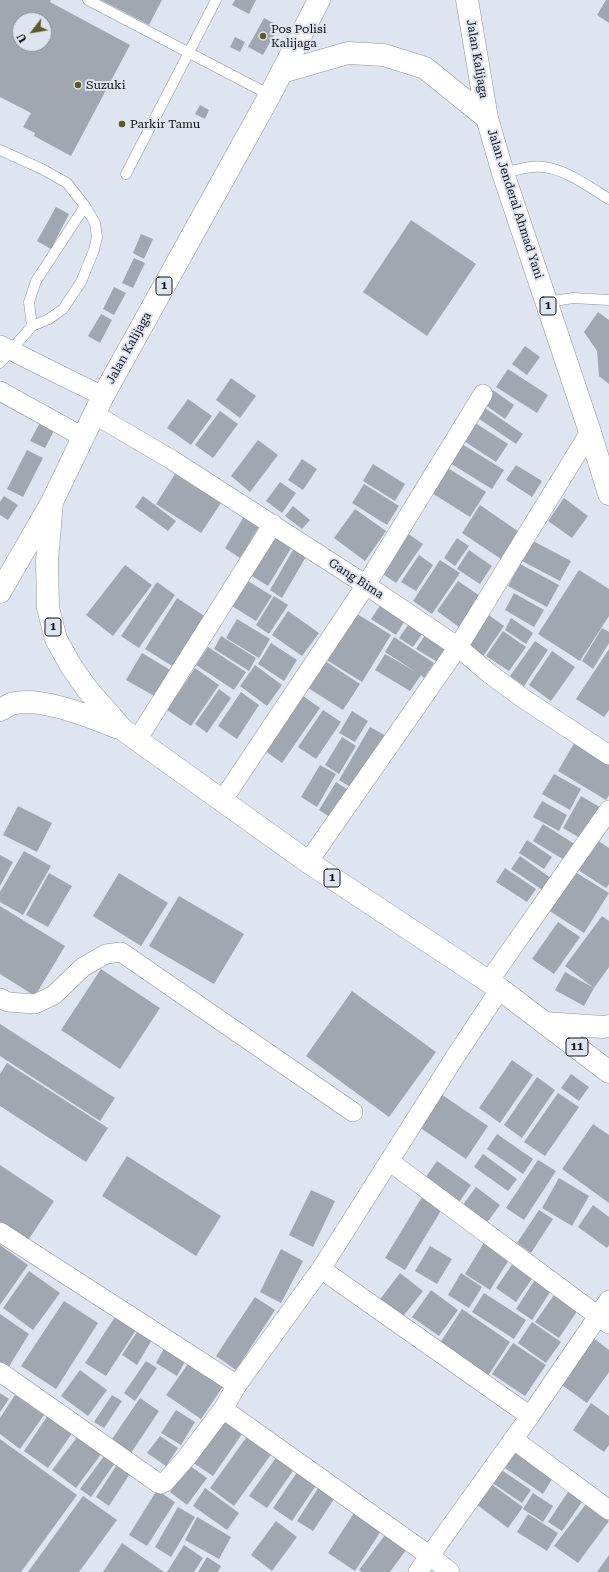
<!DOCTYPE html>
<html>
<head>
<meta charset="utf-8">
<style>
	body { margin:0 }
	#map { position:relative; width:609px; height:1572px; overflow:hidden; background:#dee5f0; font-family:"Roboto Serif",serif }
	canvas { display:block }
	.north { position:absolute; left:12px; top:12px; width:40px; height:40px; box-sizing:border-box; background:#dee5f0; border:1px solid #8c9199; border-radius:50%; rotate:239deg; font-size:11px; font-weight:700; line-height:16px; text-align:center; color:#101216 }
	.north::after { content:''; display:block; margin:auto; width:14px; height:18px; background:#5c5a27; clip-path:polygon(50% 0,100% 100%,50% 72%,0 100%) }
</style>
</head>
<body>
<div id="map">
<canvas width="609" height="1572"></canvas>
<div class="north">U</div>
</div>
<script>
const context = document.querySelector('canvas').getContext('2d');
context.lineJoin = 'round';
function paint(path, color) { context.fillStyle = color; context.fill(path, 'evenodd'); }
function trace(path, color, width, dash) { context.strokeStyle = color; context.lineWidth = width; context.lineCap = dash ? 'butt' : 'round'; context.setLineDash(dash || []); context.stroke(path); }
function write(font, color, halo, rows, align = 'center') {
  context.font = font + ' "Roboto Serif",serif'; context.lineWidth = 4; context.setLineDash([]); context.textBaseline = 'middle'; context.strokeStyle = halo; context.fillStyle = color; for (const [text, x, y, turn = 0] of rows) {
    context.save(); context.translate(x, y); context.rotate((+turn || 0) * Math.PI / 180); context.textAlign = isNaN(turn) ? turn : align; if (halo) context.strokeText(text, 0, 0); context.fillText(text, 0, 0); context.restore();
  }
}
paint(new Path2D(`
	M0 0H51L50 2 130 45 71 156 34 136 35 133 23 127 31 113 0 97ZM20 20H44V44H20Z
	M101 0H162L149 25Z
	M235 0H256L249 14 232 5Z
	M606 0H609V23L597 15Z
	M264 18 279 26 263 55 248 47Z
	M235 37 245 42 240 52 230 47Z
	M200 105 209 110 205 119 195 114Z
	M56 207 69 214 51 249 37 241Z
	M411 220 476 264 427 336 363 292Z
	M141 234 153 239 144 259 133 253Z
	M134 258 145 263 133 288 122 283Z
	M114 287 126 293 114 315 103 309Z
	M598 312 609 320V384L599 376 597 351 584 332Z
	M101 314 112 320 100 343 88 336Z
	M525 346 540 357 527 375 512 364Z
	M508 369 548 395 537 413 496 387Z
	M231 378 256 396 240 418 216 400Z
	M493 390 514 405 505 419 484 404Z
	M188 399 212 416 191 445 167 428Z
	M482 406 523 434 516 444 475 416Z
	M220 411 238 424 213 458 195 445Z
	M43 417 57 425 45 448 30 441Z
	M472 421 508 444 496 462 461 439Z
	M258 440 278 455 250 492 231 476Z
	M457 441 504 470 492 489 445 460Z
	M27 450 43 458 23 497 7 489Z
	M302 459 317 469 303 490 288 480Z
	M373 464 405 484 395 501 363 481Z
	M443 465 486 492 470 517 427 490Z
	M516 465 542 481 532 497 506 480Z
	M175 474 221 503 201 533 156 504Z
	M280 482 296 493 282 513 266 501Z
	M364 484 399 506 387 525 352 503Z
	M4 496 18 505 8 520 0 515V502Z
	M143 496 176 521 168 531 135 507Z
	M564 498 588 516 572 538 548 521Z
	M480 505 522 534 504 561 462 533Z
	M293 506 310 520 302 529 285 516Z
	M355 509 386 531 365 561 334 538Z
	M248 510 263 520 240 558 225 548Z
	M404 531 423 544 396 583 377 570Z
	M272 532 293 545 268 586 247 573Z
	M457 538 469 546 455 566 444 558Z
	M533 541 571 561 560 581 522 561Z
	M294 548 307 555 282 598 270 590Z
	M469 550 492 566 480 584 457 569Z
	M419 555 433 565 416 591 401 582Z
	M440 560 460 573 432 614 413 601Z
	M520 564 559 585 547 607 508 586Z
	M125 565 152 585 113 636 86 615Z
	M579 570 609 589V616L580 661 538 634Z
	M248 581 272 596 256 621 232 606Z
	M458 581 480 596 459 627 437 611Z
	M157 582 175 595 139 648 121 636Z
	M514 593 544 610 534 627 505 610Z
	M274 596 288 605 269 634 256 625Z
	M177 598 209 619 177 669 145 649Z
	M385 598 409 614 396 635 371 619Z
	M288 611 319 633 302 656 272 635Z
	M354 612 391 635 362 682 325 659Z
	M486 613 504 626 482 658 464 646Z
	M413 618 427 627 413 647 399 638Z
	M511 618 533 633 526 644 505 630Z
	M237 619 270 639 259 658 226 638Z
	M602 628 609 632V643L593 669 582 661Z
	M429 629 452 644 439 663 416 649Z
	M503 631 526 647 509 671 486 656Z
	M221 636 256 658 249 671 214 649Z
	M394 637 434 663 424 678 421 675 410 691 375 670 385 654 416 672 385 652Z
	M535 641 548 650 524 686 510 676Z
	M271 643 297 660 284 681 258 664Z
	M208 647 246 672 234 690 196 665Z
	M609 649V710L604 717 576 699Z
	M552 651 575 667 551 701 529 685Z
	M142 653 172 671 156 697 126 680Z
	M322 659 360 684 343 710 305 686Z
	M255 665 282 685 267 706 240 686Z
	M195 668 219 685 191 726 167 710Z
	M219 689 231 698 207 733 195 724Z
	M241 692 259 705 237 739 218 726Z
	M299 693 320 708 282 763 261 748Z
	M323 710 341 722 316 759 298 747Z
	M352 711 368 721 355 742 339 733Z
	M370 727 388 737 357 791 339 780Z
	M342 737 356 746 339 774 325 765Z
	M576 740 609 760V795L606 800 558 771Z
	M320 765 336 774 317 807 301 797Z
	M554 774 581 789 570 810 542 794Z
	M336 782 353 793 336 821 319 810Z
	M581 796 603 809 585 841 563 828Z
	M542 801 567 815 559 831 533 817Z
	M18 806 52 823 37 852 3 835Z
	M543 824 581 848 571 864 533 841Z
	M594 838 609 848V884L606 888 575 868Z
	M527 840 552 857 544 869 519 853Z
	M24 851 51 866 23 915 0 902V892Z
	M0 855 13 862 0 886Z
	M520 856 555 881 547 893 511 869Z
	M505 868 536 889 527 902 496 882Z
	M572 870 609 893 584 933 548 910Z
	M49 873 72 886 48 927 26 915Z
	M119 873 168 903 141 946 93 916Z
	M179 896 244 934 214 984 149 946Z
	M0 906 65 946 35 996 0 974Z
	M602 916 609 921V967L594 988 565 966Z
	M558 922 580 937 554 974 532 959Z
	M101 969 160 1008 120 1069 61 1030Z
	M565 972 594 988 584 1006 555 990Z
	M352 991 436 1052 389 1117 306 1056Z
	M0 1024 115 1098 100 1121 0 1056Z
	M512 1060 533 1075 500 1123 479 1108Z
	M7 1063 108 1128 86 1162 0 1106V1074Z
	M571 1074 589 1087 579 1101 561 1088Z
	M537 1077 555 1090 522 1138 504 1125Z
	M435 1090 488 1126 466 1159 413 1123Z
	M558 1093 579 1107 545 1156 524 1142Z
	M593 1124 609 1135V1203L562 1169Z
	M497 1134 533 1159 523 1174 487 1149Z
	M483 1154 517 1179 508 1191 474 1167Z
	M127 1156 221 1216 196 1256 102 1196Z
	M538 1160 556 1171 524 1220 506 1208Z
	M437 1161 471 1185 455 1208 421 1184Z
	M0 1165 54 1201 27 1242 0 1224Z
	M559 1178 589 1196 572 1226 542 1208Z
	M476 1187 500 1205 483 1228 459 1210Z
	M311 1190 335 1201 313 1247 289 1235Z
	M422 1197 442 1209 405 1270 385 1258Z
	M593 1205 609 1217V1245L607 1248 578 1227Z
	M539 1210 553 1219 531 1253 517 1243Z
	M486 1239 512 1255 490 1290 465 1274Z
	M0 1245 28 1265 0 1305Z
	M430 1246 452 1259 437 1284 415 1271Z
	M281 1249 303 1261 281 1303 260 1292Z
	M516 1259 536 1273 516 1302 496 1288Z
	M29 1271 60 1293 33 1330 3 1308Z
	M400 1273 423 1291 401 1319 378 1302Z
	M461 1273 482 1287 469 1308 448 1295Z
	M538 1275 554 1286 532 1320 516 1309Z
	M431 1290 458 1310 439 1336 412 1317Z
	M557 1291 580 1307 559 1338 535 1322Z
	M484 1293 526 1320 514 1339 472 1312Z
	M255 1297 275 1310 236 1370 216 1356Z
	M64 1301 98 1323 56 1389 21 1366Z
	M462 1309 510 1342 488 1376 440 1343Z
	M0 1314 29 1334 8 1368 0 1363Z
	M115 1317 136 1330 106 1376 85 1363Z
	M532 1322 561 1342 546 1363 518 1343Z
	M139 1329 153 1338 137 1365 122 1355Z
	M592 1337 609 1350V1372L587 1403 559 1383Z
	M513 1343 546 1365 525 1396 492 1374Z
	M166 1345 187 1358 177 1376 156 1363Z
	M146 1361 157 1368 135 1401 124 1393Z
	M190 1361 224 1385 201 1419 166 1395Z
	M80 1370 107 1390 88 1416 61 1396Z
	M0 1393 9 1399 0 1412Z
	M15 1395 44 1415 20 1449 0 1434V1418Z
	M112 1395 122 1401 104 1428 94 1422Z
	M140 1398 159 1411 131 1453 112 1439Z
	M591 1403 609 1416V1445L604 1452 573 1430Z
	M176 1410 195 1422 181 1445 161 1433Z
	M50 1412 75 1429 48 1468 24 1451Z
	M221 1419 242 1434 213 1476 192 1462Z
	M251 1431 275 1449 234 1506 210 1488Z
	M78 1436 102 1453 76 1488 52 1470Z
	M160 1436 178 1448 166 1466 147 1453Z
	M0 1439 77 1495 21 1572H0Z
	M518 1449 555 1474 543 1494 505 1468Z
	M280 1452 297 1465 267 1508 249 1496Z
	M104 1456 115 1463 91 1497 80 1489Z
	M118 1463 131 1472 109 1506 96 1497Z
	M189 1465 207 1478 187 1505 170 1492Z
	M300 1468 319 1481 292 1521 273 1508Z
	M500 1469 531 1490 522 1503 491 1482Z
	M487 1481 523 1507 508 1528 472 1501Z
	M320 1485 336 1496 313 1531 297 1521Z
	M572 1486 586 1496 562 1531 548 1522Z
	M205 1488 239 1513 227 1530 193 1506Z
	M157 1490 175 1502 147 1546 129 1535Z
	M533 1493 553 1506 543 1522 523 1509Z
	M83 1496 117 1520 79 1572H28Z
	M586 1504 609 1521 578 1563 554 1546Z
	M178 1507 195 1517 171 1557 155 1547Z
	M354 1513 381 1531 355 1571 328 1553Z
	M528 1514 558 1533 547 1551 517 1532Z
	M197 1517 231 1537 219 1559 185 1540Z
	M276 1521 297 1537 272 1571 251 1555Z
	M385 1535 406 1550 390 1572H362L359 1570Z
	M122 1543 164 1572H103Z
	M184 1545 203 1558 194 1572H167Z
	M609 1555V1572H597Z
	M207 1557 221 1566 218 1572H198Z`), '#a0a7b1');
const service = new Path2D(`
	M88 0 270 95
	M0 150 42 169 67 183 85 206 95 223 97 237 94 250 81 282 63 309 49 319 32 326 0 363
	M503 173C516 170 531 165 544 167 567 170 589 187 609 199
	M126 174 216 0
	M547 302 573 298 609 300
	M32 326 29 302 36 281 85 206`);
const minor = new Path2D(`
	M0 345 62 376 103 396
	M0 391 83 437
	M94 414 172 460 366 585 458 647 490 674 524 699 609 755
	M137 740 273 524
	M222 801 366 585 483 394
	M308 862 458 647 590 432
	M489 981 609 810
	M0 998 8 1002 35 1004 54 995 83 967 106 954 121 952 353 1112
	M389 1161 609 1324
	M0 1232 237 1385
	M321 1269 530 1416
	M0 1372 158 1483 161 1484 165 1482 187 1457 223 1409
	M513 1439 609 1510
	M418 1572 530 1416 609 1300
	M450 1572 430 1556 223 1409 237 1385 321 1269 455 1057 500 989`);
const trunk = new Path2D(`
	M467 0 487 118 503 173 590 432 609 494
	M282 72 348 53 384 55 425 68 487 118
	M52 502 47 560 48 608 56 639 71 666 87 689 122 729 308 862 500 989 609 1072
	M0 592 52 502 103 396 270 95 319 0
	M0 710C4 708 7 706 11 704 39 695 93 718 119 728
	M545 1023 603 1027 609 1026`);
trace(service, '#8d939d', 11);
trace(minor, '#8d939d', 20);
trace(trunk, '#8d939d', 23);
trace(service, '#fff', 10);
trace(minor, '#fff', 19);
trace(trunk, '#fff', 22);
for (const [x, y, r, color] of [
	[263,36,4,"#5c5a27"],
	[78,85,4,"#5c5a27"],
	[122,124,4,"#5c5a27"]
]) { const dot = new Path2D(); dot.arc(x, y, r, 0, 2 * Math.PI); context.fillStyle = color; context.fill(dot); trace(dot, '#dee5f0', 1.5); }
for (const [x, y, w] of [
	[164,286,16],
	[548,306,16],
	[53,627,16],
	[332,878,16],
	[577,1047,22]
]) { const box = new Path2D(); box.roundRect(x - w / 2, y - 9, w, 18, 3); context.fillStyle = '#dee5f0'; context.fill(box); trace(box, '#101216', 1); }
write('bold 11px', '#101216', null, [
	["1",164,286],
	["1",548,306],
	["1",53,627],
	["1",332,878],
	["11",577,1047]
]);
write('12px', '#101216', '#dee5f0', [
	["Pos Polisi",271,29],
	["Kalijaga",271,43],
	["Suzuki",86,85],
	["Parkir Tamu",130,124]
], 'left');
write('12px', '#101216', '#dee5f0', [
	["Jalan Kalijaga",477,59,80],
	["Jalan Jenderal Ahmad Yani",515,204,72],
	["Jalan Kalijaga",129,348,-61],
	["Gang Bima",356,579,33]
]);
</script>
</body>
</html>
